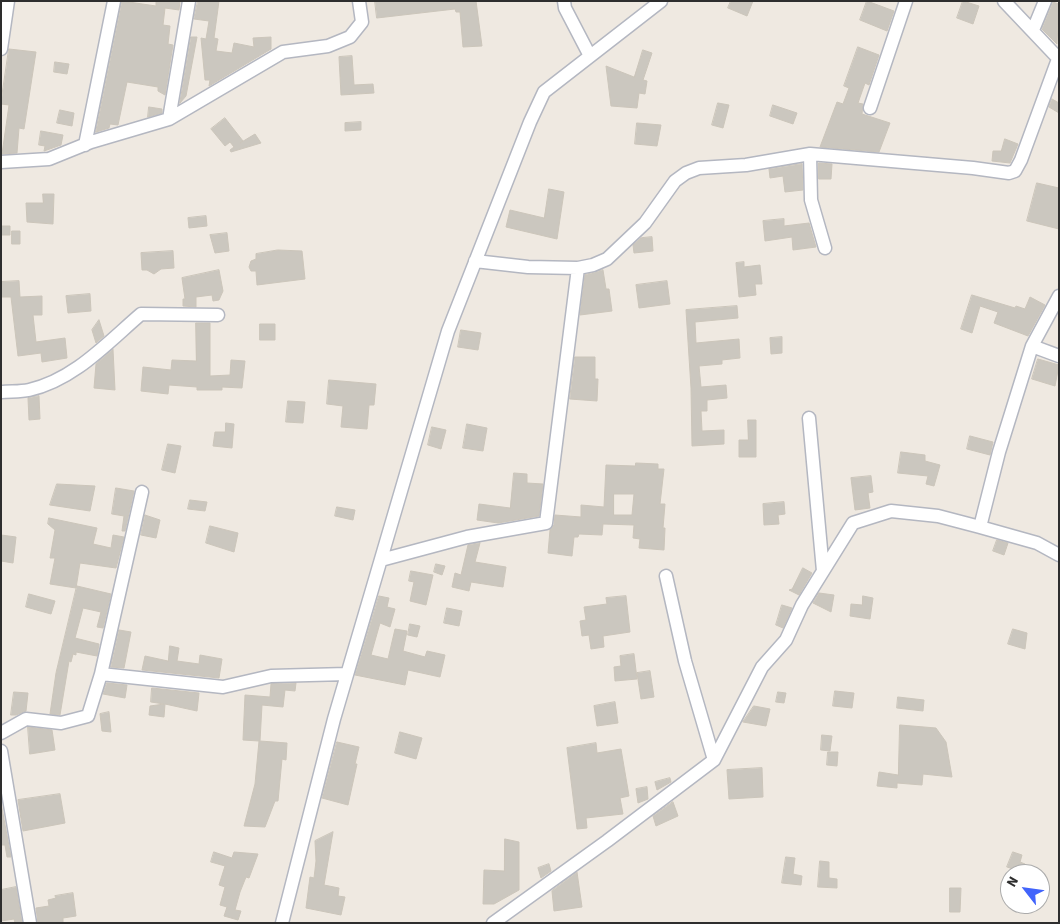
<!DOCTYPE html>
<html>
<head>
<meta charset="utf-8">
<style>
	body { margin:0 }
	#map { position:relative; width:1060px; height:924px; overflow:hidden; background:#efe9e1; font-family:"Source Sans 3",sans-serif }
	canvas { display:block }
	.frame { position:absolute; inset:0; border:2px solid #2e2e2e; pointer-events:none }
	.north { position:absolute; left:1000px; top:864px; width:50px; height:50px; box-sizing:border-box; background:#fff; border:1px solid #ababab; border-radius:50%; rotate:300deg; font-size:14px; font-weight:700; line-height:20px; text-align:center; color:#2e2e2e }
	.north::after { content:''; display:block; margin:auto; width:18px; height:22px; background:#4264fb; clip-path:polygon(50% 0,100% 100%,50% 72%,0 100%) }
</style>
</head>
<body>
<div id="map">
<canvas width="1060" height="924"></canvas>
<div class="frame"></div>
<div class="north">N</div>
</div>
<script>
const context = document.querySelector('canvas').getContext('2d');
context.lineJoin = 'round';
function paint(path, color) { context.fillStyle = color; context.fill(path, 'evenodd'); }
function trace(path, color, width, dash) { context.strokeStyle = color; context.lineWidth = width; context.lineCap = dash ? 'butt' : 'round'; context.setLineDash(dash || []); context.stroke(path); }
const building = new Path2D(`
	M122 1 156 6V1H180L179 10 165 8 163 25 170 26 168 44 173 45 165 95 158 91V87L127 82 118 125 110 124 109 128 96 132Z
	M198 1H219L214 38 218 39 216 51 232 53 234 43 254 47 253 38 271 37V49L209 86 210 80H205L201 38 206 39 209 21 194 19Z
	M375 1H476L482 46 463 47 460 12H456L455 9 377 18Z
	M731 1H753L747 16 728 8Z
	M867 1 894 11 887 31 860 20Z
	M963 1 979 6 973 24 957 18Z
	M1053 2 1059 4 1057 44 1042 29Z
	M191 37H197L186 96 180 103Z
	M858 47 879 55 869 85 865 83 858 103 863 104 862 114 890 123 879 152 820 147 837 102 843 104 849 88 844 86Z
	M9 49 36 52 24 129 19 128 17 153 2 154 9 105 1 104Z
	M643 50 652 53 643 80 647 81 645 94 639 93 637 108 611 106 606 66 634 77Z
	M352 56 354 85 373 84 374 93 341 95 339 57Z
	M55 62 69 64 67 74 54 72Z
	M1052 99 1059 103V113L1049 107Z
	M718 103 729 105 723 128 712 125Z
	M773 105 797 113 793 124 770 116Z
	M149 107 162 109V113L148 117Z
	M60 110 74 113 72 126 57 123Z
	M225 118 243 141 240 143 255 134 261 143 231 152 230 150 234 147 230 142 225 146 211 129Z
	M361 122V130L345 131V123Z
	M637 123 661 125 657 146 635 144Z
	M41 131 63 135 61 145 44 151 45 146 39 145Z
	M1005 139 1018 144 1010 163 992 161 993 151H1001Z
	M819 163 832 164 831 179H819Z
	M802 164 803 190 785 192 783 176 770 178 769 169Z
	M1037 183 1059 188V229L1027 221Z
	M549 189 564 192 557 239 506 227 510 210 544 218Z
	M43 194H54L53 224 27 222 26 203H43Z
	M206 216 207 226 189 228 188 218Z
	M784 219V226L809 223 816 247 793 250 792 237 765 241 763 221Z
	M1 226H10V235H1Z
	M12 231H20V244H12Z
	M227 233 229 251 215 253 210 235Z
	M652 237 653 251 634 253 633 245 641 238Z
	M278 250 302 251 305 279 257 285 256 271H251L249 267 251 261 256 259V254Z
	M173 251 174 268 161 269 154 274 147 270H142L141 253Z
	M744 262V267L760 265 762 284H755L756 295 739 297 736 263Z
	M219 270 223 291 219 300 213 301 212 295 196 297V307L183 306V299H185L182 278Z
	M603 270 606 289H609L612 311 580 315 585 275Z
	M19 281 20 297 42 296V315H33L36 342 65 338 67 358 42 362 41 353 18 356 11 297H1V282Z
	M667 281 670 304 639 308 636 285Z
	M90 294 91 311 68 313 66 296Z
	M972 295 1015 308 1016 306 1025 309 1030 297 1045 305 1028 336 994 323 998 312 980 306 972 333 961 329Z
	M737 306 738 318 695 322 696 343 739 339 740 358 722 360V364L699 366 701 387 726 385 727 398 707 400V411H701L702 431 724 430V444L692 446 691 388 686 310Z
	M99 320 104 336 96 343 92 330Z
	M196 323H210V376L230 375 231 360 245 361 242 388 222 387V390H197V387L169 385 168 394 141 391 143 367 171 370 172 360 196 361Z
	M260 324H275V340H260Z
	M461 330 481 333 478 350 458 347Z
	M782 337V353L771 354 770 338Z
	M113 349 115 390 94 388 96 364Z
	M575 357H595V379H598L597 401 570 399Z
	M1038 359 1059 365 1055 386 1032 379Z
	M329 380 376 384 374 405H369L367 429 341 427 343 406 327 404Z
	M39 396 40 419 29 420 28 398Z
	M288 401 305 402 303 423 286 422Z
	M748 420H756V457H739V440H748Z
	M226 423 234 424 232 448 213 446 215 432H225Z
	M467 424 487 428 483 451 463 448Z
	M432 427 446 430 441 449 428 445Z
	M970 436 993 442 990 455 967 449Z
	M168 444 181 446 175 473 162 470Z
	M901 452 925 455V461L940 465 934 486 926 484 928 476 898 473Z
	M636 463 658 464V469H664L660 504H665L663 528H665L664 550 639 548 640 539 633 538 634 525 603 524 602 535 579 534 578 537H574L572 556 548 553 550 530 554 525 555 515 581 517V505L604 507 606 465 635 466ZM614 494H634L632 515H614Z
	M514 473 527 474V483L543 484 539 516 498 523 477 520 479 504 510 508Z
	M871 476 873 492 868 493 870 508 855 510 851 478Z
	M57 484 95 486 90 511 50 505Z
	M116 488 134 491 125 531H122L124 516 112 514Z
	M190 500 207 502 205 511 188 509Z
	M784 502 785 514 778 515 779 524 764 525 763 504Z
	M337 507 355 510 353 520 335 516Z
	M145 515 160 520 156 538 141 535Z
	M49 518 97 528 93 544 111 548 113 535 124 537 116 568 80 563 76 588 50 584 55 558H50L55 530 48 524Z
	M210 526 238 533 234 552 206 543Z
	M1 535 16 537 13 563 1 561Z
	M997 540 1008 543 1004 555 993 551Z
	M480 543 475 562 506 567 503 587 471 582 469 591 452 587 455 573 461 575 468 545Z
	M436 564 445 566 442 575 434 572Z
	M803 568 812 573 799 595 789 590 792 589Z
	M411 571 433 575 426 605 410 601 414 582 409 581Z
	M77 586 111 594 103 628 97 627 101 612 83 608 75 638 99 644 97 656 76 652V655L73 654 71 662 69 661 60 715 50 714 56 673Z
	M819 593 834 595 831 612 813 603Z
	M29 594 55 601 51 614 26 607Z
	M379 596 389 598 387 607 395 609 390 627 380 623 371 655 388 659 395 629 407 631 403 651 425 657 427 651 445 655 440 677 408 670 405 685 355 675Z
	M626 596 630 632 603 636 604 647 591 649 589 635 582 636 580 621 586 620 584 607 607 604 606 598Z
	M863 596 873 598 870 619 850 616 851 604 862 605Z
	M782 605 792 608 783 628 776 625Z
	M447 608 462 611 459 626 444 623Z
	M410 624 420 626 417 637 408 635Z
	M1013 629 1027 633 1025 649 1008 644Z
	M119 630 131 632 124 668 111 667Z
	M170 646 179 648 177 661 199 664 200 655 222 659 219 678 142 670 145 656 168 661Z
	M634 654 637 679 615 681 614 667 621 666 620 656Z
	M650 671 654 697 641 699 637 673Z
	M107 683 127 685 125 698 103 694Z
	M296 683 295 691 285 690 283 707 262 705 260 741 287 743 286 760 282 759 278 801H275L265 827 244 826 255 784 259 741 243 740 245 695 270 697 271 684Z
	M152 688 199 693 197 711 165 704 164 717 149 715 150 706 164 704 151 702Z
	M835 691 854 693 852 708 833 706Z
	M14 692 28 693 26 711 16 715H11Z
	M778 692 786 693 784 703 776 702Z
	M898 697 924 700 923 711 897 708Z
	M615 702 618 723 597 726 594 706Z
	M754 706 770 709 766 726 743 722Z
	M109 712 111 732 102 731 100 714Z
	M900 725 936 728 946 742 952 777 923 774 922 785 897 783V788L877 786 879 772 898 775Z
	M28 727 52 730 55 750 30 754Z
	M400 732 422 738 416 759 395 753Z
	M822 735 832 736 830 751 821 750Z
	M337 742 359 747 355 764H357L348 805 322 798Z
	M596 743 597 753 621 749 629 796 620 798 623 814 586 818 587 828 577 829 567 748Z
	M828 752H838L837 766 827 765Z
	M762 768 763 797 729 799 727 770Z
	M670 778 671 782 657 790 655 782Z
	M647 787 648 799 638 803 636 789Z
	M60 794 65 823 23 831 18 800Z
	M673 802 678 816 656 826 653 816Z
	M1 803 11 857H7L5 845H1Z
	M333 832 324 885 339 888 338 896 345 897 341 915 306 908 310 877 314 878 316 861 315 841Z
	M505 839 519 842V890L494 904H483L484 870 504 871Z
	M214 852 232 858 234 852 258 854 249 878 246 877 240 892 235 910 241 911 238 920 224 916 227 907 220 905 225 887 219 885 225 866 211 862Z
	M1013 852 1022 855 1020 862 1025 864 1022 872 1007 867Z
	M786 857 795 858 793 874 802 876 801 885 782 883Z
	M820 861 829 862V878L837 879V888L818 887Z
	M549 864 551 871 541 878 538 868Z
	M577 872 582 907 554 911 552 891Z
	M16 887 22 923H15L14 919 1 921V890Z
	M950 888H961L960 912H950Z
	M73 893 76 916 63 918V923H38L36 908 49 906 48 900 56 898 55 896Z`);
paint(building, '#cbc7bf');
trace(building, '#cbc5ba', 1);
const minor = new Path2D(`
	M564 1 565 8 590 56
	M1004 1 1059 59
	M1033 30 1045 1
	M1 49 8 1
	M870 108 906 1
	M169 119 189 1
	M85 145 114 1
	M810 154 811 200 825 248
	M1 162 49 159 91 142 169 119 283 52 328 46 350 37 362 22 359 1
	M475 261 528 267 578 268 593 265 607 259 645 223 675 181 686 173 699 168 746 165 810 154 973 168 1009 173 1015 171 1021 160 1058 59
	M1032 346 1059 356
	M1 392C10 391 20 392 29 390 74 380 107 343 141 314L218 315
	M809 418 823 571
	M980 527 1037 543 1059 555
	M381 560 467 537 546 523 578 268
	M666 576 685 661 714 760
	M101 674 223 687 271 676 347 674
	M1 733 26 719 61 723 88 716 101 674 142 492
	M1 751 30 923
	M282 923 334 719 448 331 530 122 544 92 661 1
	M493 923 607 841 714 760 762 667 786 640 802 605 853 523 891 511 938 516 980 527 999 452 1032 346 1059 296`);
trace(minor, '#b4b7c1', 15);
trace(minor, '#fff', 12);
</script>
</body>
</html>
